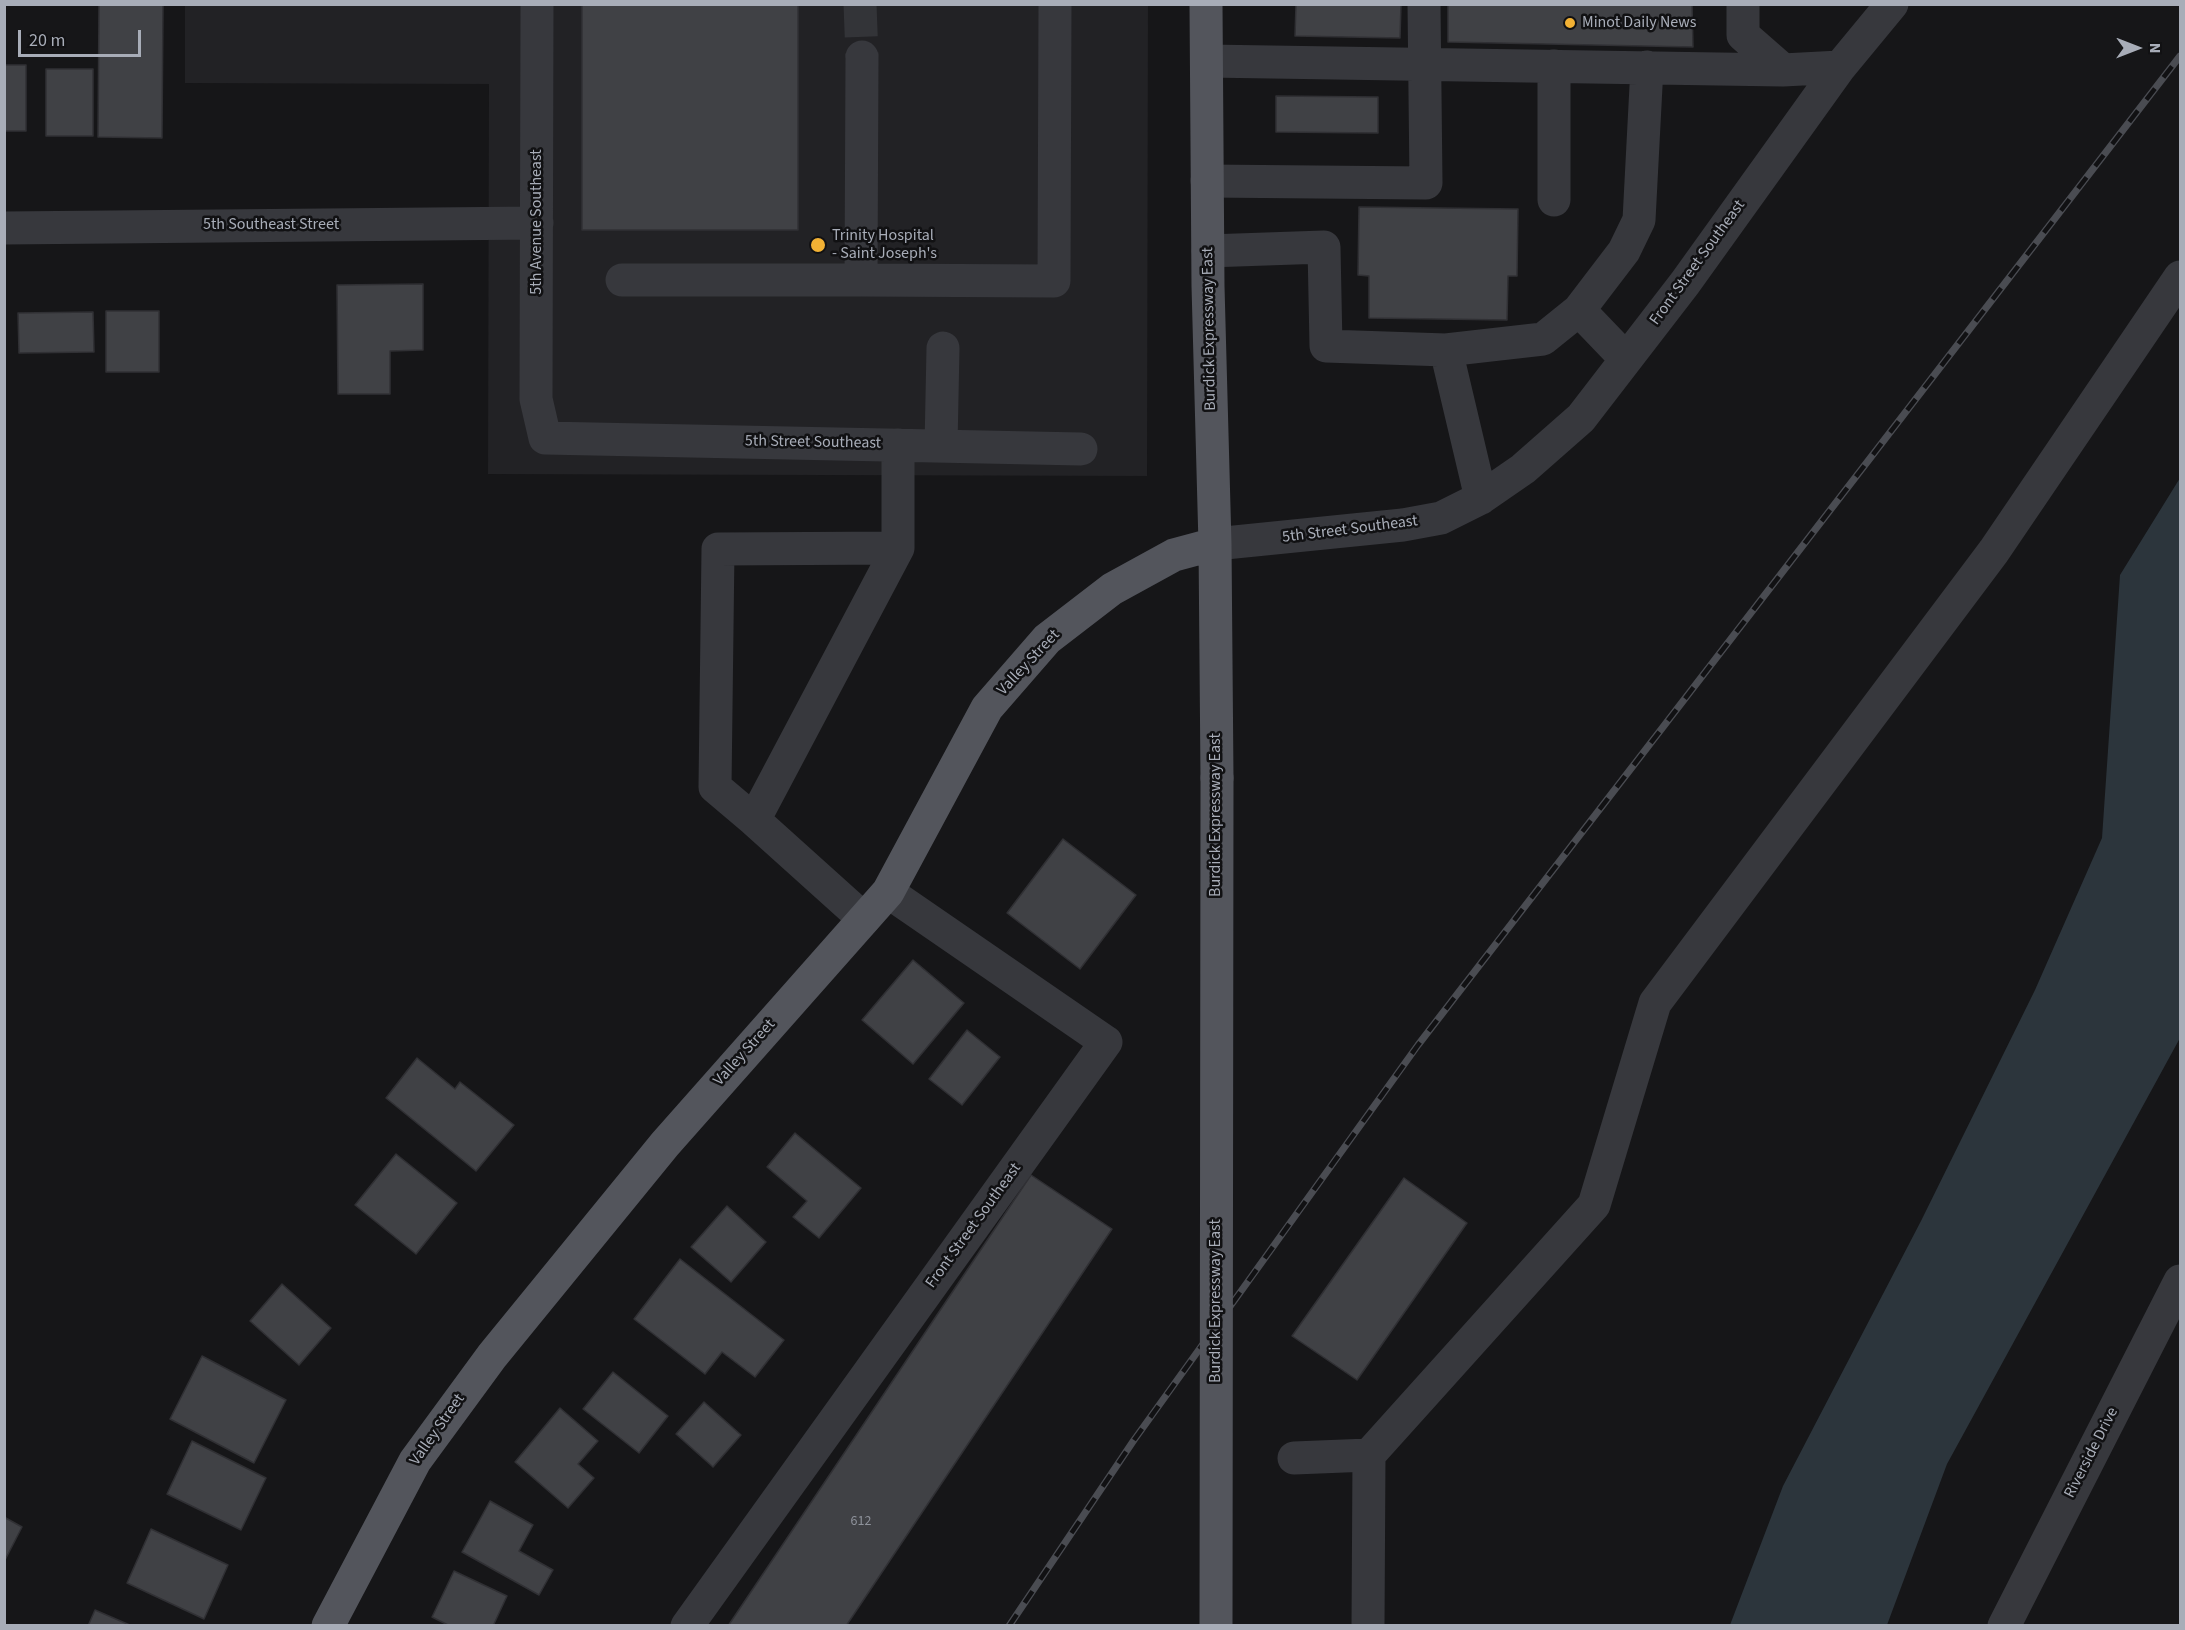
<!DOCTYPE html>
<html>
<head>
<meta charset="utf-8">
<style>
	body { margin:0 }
	#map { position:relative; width:2185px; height:1630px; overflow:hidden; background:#161618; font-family:"Source Sans 3",sans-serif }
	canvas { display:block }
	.frame { position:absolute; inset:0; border:6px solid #a8adb8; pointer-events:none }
	.north { position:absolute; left:2107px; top:18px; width:60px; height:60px; -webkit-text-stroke:4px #111113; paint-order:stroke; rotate:90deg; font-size:16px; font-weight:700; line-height:24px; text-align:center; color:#a8adb8 }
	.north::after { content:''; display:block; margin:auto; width:21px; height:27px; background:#a8adb8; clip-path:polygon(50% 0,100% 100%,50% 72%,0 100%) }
	.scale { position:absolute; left:18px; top:30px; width:123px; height:27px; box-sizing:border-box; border:3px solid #a8adb8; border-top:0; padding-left:8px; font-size:18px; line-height:21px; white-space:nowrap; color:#a8adb8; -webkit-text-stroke:4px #111113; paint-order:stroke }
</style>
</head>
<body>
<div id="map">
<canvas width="2185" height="1630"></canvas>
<div class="frame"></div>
<div class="north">N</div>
<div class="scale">20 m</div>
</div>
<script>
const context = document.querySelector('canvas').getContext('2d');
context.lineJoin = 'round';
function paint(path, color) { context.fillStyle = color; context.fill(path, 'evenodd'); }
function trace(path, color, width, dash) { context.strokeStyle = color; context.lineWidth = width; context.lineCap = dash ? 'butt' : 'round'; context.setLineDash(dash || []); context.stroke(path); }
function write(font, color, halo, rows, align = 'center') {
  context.font = font + ' "Source Sans 3",sans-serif'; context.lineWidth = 5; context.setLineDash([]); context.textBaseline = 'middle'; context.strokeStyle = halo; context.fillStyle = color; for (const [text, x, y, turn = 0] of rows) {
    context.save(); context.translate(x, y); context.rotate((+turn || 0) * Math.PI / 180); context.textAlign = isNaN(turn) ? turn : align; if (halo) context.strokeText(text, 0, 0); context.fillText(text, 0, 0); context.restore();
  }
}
paint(new Path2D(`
	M185 5H1148L1147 476 488 474 489 84 185 83Z`), '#222225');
paint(new Path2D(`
	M2180 478V1038L1947 1464 1887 1625H1730L1783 1486 1921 1221 2035 990 2102 838 2120 575Z`), '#2c353c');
const building = new Path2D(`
	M99 4H163L162 138 98 137Z
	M582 4H798V230H582Z
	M1296 4H1401L1400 38 1295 36Z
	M1448 4H1692L1693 47 1448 42Z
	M4 65H26V131H4Z
	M46 69H93V136H46Z
	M1276 96 1378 97V133L1276 132Z
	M1359 207 1518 209 1517 276H1508L1507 320 1369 318V276L1358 275Z
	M423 284V350L390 351V394H338L337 285Z
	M106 311H159V372H106Z
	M93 312 94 352 19 353 18 313Z
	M1063 839 1136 895 1080 969 1007 913Z
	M913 960 964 1003 913 1064 862 1020Z
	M967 1030 1000 1057 962 1105 929 1079Z
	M417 1058 455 1089 460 1082 514 1125 476 1171 386 1098Z
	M795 1133 861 1188 819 1238 793 1217 807 1201 767 1167Z
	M396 1154 457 1203 416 1254 355 1205Z
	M1031 1175 1112 1229 846 1626H728Z
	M1404 1178 1467 1223 1357 1380 1292 1336Z
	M727 1206 766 1242 731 1282 691 1247Z
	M680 1259 784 1340 755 1377 722 1352 705 1374 634 1319Z
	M282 1284 331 1328 299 1365 250 1321Z
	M202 1356 286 1400 254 1463 170 1419Z
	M613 1372 668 1416 639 1453 583 1409Z
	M704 1402 741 1435 713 1467 676 1434Z
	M560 1408 598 1441 578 1464 594 1478 568 1508 515 1462Z
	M192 1441 266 1478 241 1530 167 1494Z
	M490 1501 533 1525 519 1551 553 1570 539 1595 462 1552Z
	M4 1517 22 1527 4 1562Z
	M151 1529 228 1565 204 1619 127 1583Z
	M454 1571 507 1596 493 1626H450L432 1617Z
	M95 1610 132 1626H88Z`);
paint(building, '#404145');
trace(building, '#303034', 1.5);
trace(new Path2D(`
	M860 4 862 57`), '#333438', 33, [33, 16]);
trace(new Path2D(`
	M537 4 536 399 545 438 1081 449
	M1743 4V35L1783 70 1840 67
	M862 57 861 280 1054 281 1055 4
	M1207 61 1783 70
	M1554 66V200
	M1207 181 1426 183 1424 4
	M4 228 537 223
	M1208 251 1324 247 1326 346 1446 350 1481 498
	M622 280H861
	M1579 310 1626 359
	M1446 350 1543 339 1579 310 1624 251 1639 220 1647 67
	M941 446 943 348
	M1215 544 1403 525 1441 518 1481 498 1523 469 1581 418 1685 283 1840 67 1892 4
	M754 820 715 787 718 549 898 548V445
	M864 919 754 820 898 548
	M1294 1458 1369 1455 1594 1205 1655 1003 1994 551 2180 277
	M687 1626 1106 1042 888 892
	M1368 1626 1369 1455
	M2004 1626 2180 1281`), '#37383d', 33);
trace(new Path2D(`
	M1206 4 1208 286 1215 544 1217 778
	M328 1626 415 1461 492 1356 665 1144 888 892 987 708 1047 639 1112 589 1174 555 1215 544`), '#53555c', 33);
const rail = new Path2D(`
	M1009 1626 1134 1440 1418 1045 2180 56`);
trace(rail, '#4a4c52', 7);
trace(rail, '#111113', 4.5, [14]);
trace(new Path2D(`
	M1216 1626 1217 778`), '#53555c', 33);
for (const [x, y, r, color] of [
	[1570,23,6,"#f2b134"],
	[818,245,8,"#f2b134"]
]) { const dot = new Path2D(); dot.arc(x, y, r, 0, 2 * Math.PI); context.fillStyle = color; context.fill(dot); trace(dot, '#111113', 2); }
write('14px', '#8e929b', null, [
	["612",861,1522]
]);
write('16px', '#a8adb8', '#111113', [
	["Minot Daily News",1582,23],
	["Trinity Hospital",832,236],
	["- Saint Joseph's",832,254]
], 'left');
write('16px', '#a8adb8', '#111113', [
	["5th Avenue Southeast",537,222,-90],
	["5th Southeast Street",271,225],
	["Front Street Southeast",1698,263,-54],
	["Burdick Expressway East",1210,329,-91],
	["5th Street Southeast",813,443,1],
	["5th Street Southeast",1350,530,-7],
	["Valley Street",1029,663,-47],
	["Burdick Expressway East",1216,815,-90],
	["Valley Street",745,1053,-48],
	["Front Street Southeast",974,1226,-54],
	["Burdick Expressway East",1216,1301,-90],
	["Valley Street",438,1430,-55],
	["Riverside Drive",2092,1453,-63]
]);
</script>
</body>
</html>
